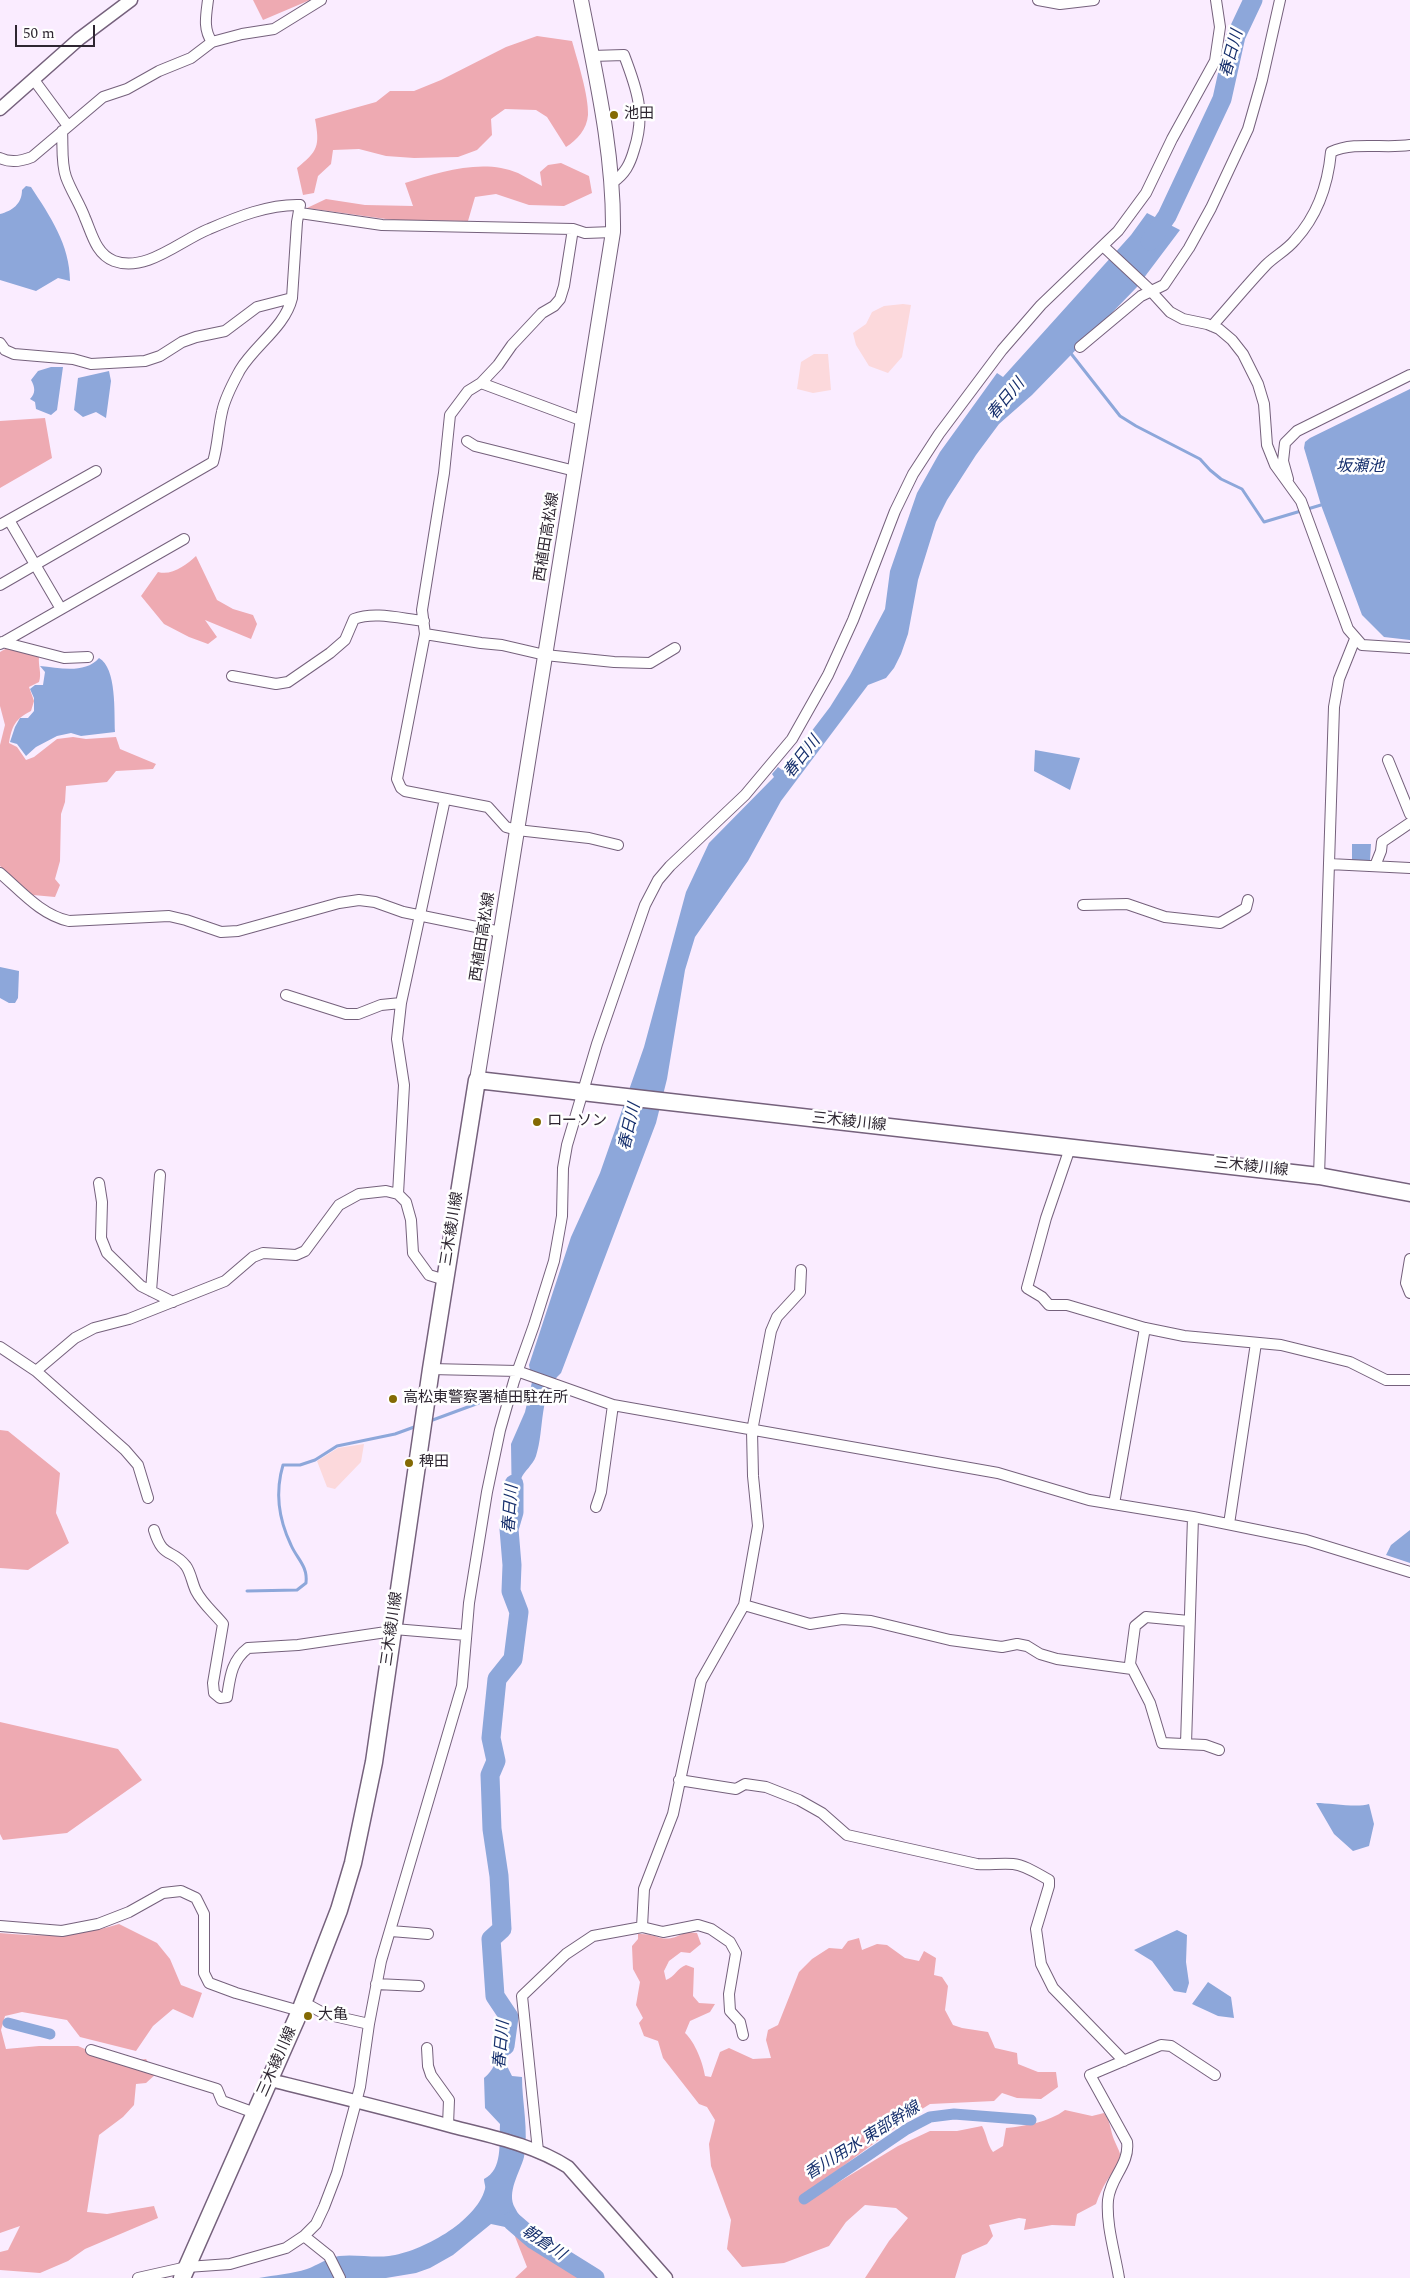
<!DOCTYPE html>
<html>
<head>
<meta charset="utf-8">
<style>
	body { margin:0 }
	#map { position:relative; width:1410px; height:2278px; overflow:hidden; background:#faecff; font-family:Spectral,serif }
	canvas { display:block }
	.scale { position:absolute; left:15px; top:25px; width:80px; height:22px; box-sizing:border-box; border:2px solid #2e2631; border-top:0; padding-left:6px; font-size:15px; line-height:18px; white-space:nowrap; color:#2e2631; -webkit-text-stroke:4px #fff; paint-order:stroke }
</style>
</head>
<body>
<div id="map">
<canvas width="1410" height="2278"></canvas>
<div class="scale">50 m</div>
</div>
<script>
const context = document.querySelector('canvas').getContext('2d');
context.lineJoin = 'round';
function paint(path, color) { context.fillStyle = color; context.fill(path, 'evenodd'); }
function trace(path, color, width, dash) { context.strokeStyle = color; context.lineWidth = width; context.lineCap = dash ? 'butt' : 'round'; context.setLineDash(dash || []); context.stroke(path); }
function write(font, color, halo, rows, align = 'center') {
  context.font = font + ' Spectral,"Noto Sans JP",serif'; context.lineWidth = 5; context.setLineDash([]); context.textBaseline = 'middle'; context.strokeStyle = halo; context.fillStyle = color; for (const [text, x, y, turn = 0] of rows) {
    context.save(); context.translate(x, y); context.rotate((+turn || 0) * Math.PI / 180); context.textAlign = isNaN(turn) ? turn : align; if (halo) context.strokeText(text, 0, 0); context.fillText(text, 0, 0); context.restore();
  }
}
paint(new Path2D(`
	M903 304 911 305 902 357 888 373 869 366 856 345 853 333 866 324 872 312 884 306Z
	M814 354H828L831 390 813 393 797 389 801 362Z
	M364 1444 361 1462 335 1489 327 1487 317 1461 338 1448Z`), '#fcd9dc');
paint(new Path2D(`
	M253 0H310L263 20Z
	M537 36 572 41C577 59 589 96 588 115 587 129 577 140 566 147L547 117 536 110 505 109 491 119 492 135 477 150 458 157 414 158 386 156 359 149 333 150 331 164 318 176 314 193 303 195 297 168C318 151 320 146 315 119L376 102 390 91H414L441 80 506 47Z
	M561 163 589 176 592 193 564 206 529 205 496 194 475 197 468 221 393 220 307 208 326 199 365 205 413 206 405 183C439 172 483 158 518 173 526 177 534 182 542 186L540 172 548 165Z
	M45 418 52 458 0 488V421Z
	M196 556 217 600 233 609 253 615 257 624 251 639 205 620 217 637 208 644 189 637 164 624 141 596 158 572C172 576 186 565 196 556Z
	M7 648 39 657C38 666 42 673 39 682L29 687 34 701 31 711C15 719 12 726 9 743L17 747 26 760 34 757 57 739 73 737 86 739 116 737 120 749 156 764 153 769 116 771 107 782 66 786 65 802 61 814 60 861 55 879 60 885 55 897 33 895 0 866V745L5 725 0 706V652Z
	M0 1430 8 1431 60 1473 56 1513 69 1543 28 1570 0 1568Z
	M0 1722 118 1749 142 1780 67 1833 3 1840 0 1834Z
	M119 1924 157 1943 170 1959 181 1985 202 1993 193 2018 173 2009 153 2026 136 2051 80 2037 67 2020 22 2012 5 2016 1 2030 6 2049 39 2046H78L117 2063 146 2059 156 2074 146 2083 136 2084 134 2105 123 2117 99 2135 87 2212 107 2214 154 2206 158 2218 85 2249 68 2261 40 2273 0 2270V2252L8 2250 20 2226 0 2233V1933C46 1937 75 1937 119 1924Z
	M686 1932 697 1933 701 1944 690 1953 681 1952 669 1961 664 1971 666 1980C675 1977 677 1968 686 1965L694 1968 693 1996 699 2003 715 2004 710 2012 690 2021 685 2033C695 2042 703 2063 705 2076L711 2077 720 2052 729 2048 753 2059 771 2058 766 2040 768 2030 778 2025 799 1972 812 1959 829 1948 842 1949 848 1941 859 1938 862 1950 877 1944 887 1945 905 1958 919 1961 924 1951 936 1958 934 1975 942 1977 948 1986 945 2010 953 2025 962 2028 988 2032 995 2048 1017 2053 1018 2064 1038 2072H1056L1058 2087 1041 2099 1017 2098 1002 2093 994 2101 930 2104 914 2114 812 2189 819 2194 898 2146 930 2131H957L982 2126C987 2135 987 2144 993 2152L1003 2146 1006 2128C1026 2126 1049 2122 1065 2110L1092 2116 1104 2113C1110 2121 1110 2127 1113 2137 1116 2145 1120 2151 1122 2161 1110 2174 1102 2187 1096 2204L1077 2214 1075 2226 1052 2225 1024 2230 1026 2219 1019 2218 989 2225 993 2236 987 2244 962 2255 955 2278H865L889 2241 908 2218 896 2208 865 2205 846 2222 829 2246 784 2263 742 2267 727 2249 731 2220 711 2166 709 2144 715 2120 707 2107 699 2104 663 2058 658 2041 644 2036 639 2023 643 2018 636 2005 640 1982 633 1969 632 1946 638 1939V1934C661 1933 661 1946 686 1932Z
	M514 2234 536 2250 584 2278H515L527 2267Z`), '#eeaab2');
paint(new Path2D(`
	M26 186 31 187C50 216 70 245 70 281L58 278 36 291 0 280V214C12 211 22 204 22 190Z
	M1147 213 1180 230 1137 287 1032 395 999 424 976 455 947 500 936 522 918 580 908 634 901 654 894 668 886 678 868 685 781 801 748 861 695 937 685 970 667 1079 656 1123 561 1373C538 1393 545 1429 536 1456 533 1465 524 1471 521 1479 517 1490 517 1501 512 1512L511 1444 525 1412 532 1382 529 1365 571 1237 600 1173 644 1047 686 892 709 843 774 777 772 774 778 767 782 770 830 707 850 675 885 609 890 571 917 493 940 452 997 373 1003 377 1131 235Z
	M51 367H63L57 410 51 415 36 409 35 402 30 399C36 393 35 387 31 380L38 371Z
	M109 371 111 381 106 418 96 412 83 417 74 410 78 378Z
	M1410 389V640L1384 637 1362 615 1321 505 1304 448 1305 442 1310 438Z
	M99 658C117 668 114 713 115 732L81 736 71 733 57 736 36 747 26 756 17 744 10 742 15 727 20 718H28L34 711V698L30 689 35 685H43L45 672 40 666C60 668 85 674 99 658Z
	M1035 750 1080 758 1070 790 1034 771Z
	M1352 844H1371L1370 860H1352Z
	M0 967 19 971 18 998 15 1003H9L0 998Z
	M1410 1530V1563L1386 1555 1391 1545Z
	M1316 1803C1331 1803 1357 1808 1369 1804L1374 1824 1369 1846 1353 1851 1334 1834Z
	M1177 1930 1187 1935 1186 1962 1189 1983 1186 1993 1174 1991 1152 1961 1134 1950Z
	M1208 1982 1231 1997 1234 2018 1218 2016 1192 2004Z
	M510 2019 507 2066 512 2076 522 2077C522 2103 529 2130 524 2157 520 2172 506 2193 515 2208 520 2219 536 2234 543 2244L510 2228 491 2224 453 2255 430 2268 416 2273 386 2278H259C274 2275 292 2274 307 2269 318 2265 327 2258 339 2256 355 2254 373 2258 389 2256 421 2252 476 2222 485 2189 486 2186 484 2183 484 2179 503 2170 499 2142 500 2124L485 2108 484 2078C504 2063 494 2036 510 2019Z`), '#8da7da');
trace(new Path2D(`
	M1069 351 1120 416 1136 426 1200 459 1210 470 1221 479 1242 489 1264 522 1321 505
	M430 1421 495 1397 531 1394
	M247 1591 297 1590 306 1583C308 1566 297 1559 291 1545 279 1520 275 1492 283 1465H300L315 1460 337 1446 395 1434 417 1426`), '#8da7da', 3);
trace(new Path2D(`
	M8 2023 50 2034
	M804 2199 907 2129 930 2117 954 2114 1031 2120`), '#8da7da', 11);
trace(new Path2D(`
	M1150 241 1167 216 1222 99 1236 36 1253 0
	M505 2046 509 2017 495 1996 491 1939 502 1929 499 1876 492 1829 490 1775 496 1761 491 1738 497 1679 513 1659 519 1612 511 1591 512 1565 509 1529 514 1512V1484
	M512 2221 534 2240 595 2278`), '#8da7da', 19);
const minor = new Path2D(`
	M208 0C206 16 203 29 212 42
	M1038 0 1060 4 1094 0
	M592 56 624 55C637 89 646 114 634 150 630 164 625 174 613 182
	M34 80 68 126
	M0 158C10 163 22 161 32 157L103 97 127 89 159 71 191 58 212 42 242 34 274 29 321 0
	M300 213 382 225 573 229 585 233 613 232
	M573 229 564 286 560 299 554 306 542 313 512 345 498 365 481 383 468 391 450 415 444 473 422 610 425 634 397 779 401 788 405 791 488 807 506 827 517 830 589 838 618 845
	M1103 246 1149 289 1170 312 1183 319 1207 324 1219 329 1232 340 1243 354 1258 384 1264 404 1267 445 1275 465 1301 501 1348 629 1362 645 1410 648
	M1212 326C1230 306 1247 285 1266 265 1275 256 1287 250 1295 240 1317 216 1328 184 1331 152 1355 141 1384 149 1410 145
	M0 343 5 350 14 354 73 359 91 364 145 361 160 356 182 342 196 337 225 331 257 307 292 298
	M1080 347 1141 296 1164 285 1189 248 1211 208 1248 129 1262 80 1280 0
	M481 383 583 421
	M467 441 475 446 575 471
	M1288 479 1283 461 1285 443 1297 431 1410 375
	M9 520 61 609
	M0 525 96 471
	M0 585 213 462C218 445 218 429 222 412 225 397 233 383 240 370 255 345 285 327 292 298L297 222 300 205C269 204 237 217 209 229 181 240 146 273 114 261 96 254 92 234 85 218 80 204 71 191 66 177 61 163 63 145 62 131
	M425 634 481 643 502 645 545 655 614 662 650 663 675 648
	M2 642 64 658 88 657
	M0 644 184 539
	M232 676 276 684 288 682 330 653 345 640 354 619C375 611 402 619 424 621
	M1388 760 1410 814
	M1329 864 1410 868
	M1375 866 1381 851 1382 842 1410 823
	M0 873C21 891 41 915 69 921L169 916 186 920 221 932 238 931 339 903 359 900 375 902 403 912 501 932
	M1083 905 1127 904 1165 917 1220 923 1246 908 1248 900
	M286 995 346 1014H358L381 1005 401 1003
	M1070 1148 1046 1218 1027 1288 1042 1297 1049 1305H1067L1145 1328 1184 1336 1281 1345 1350 1362 1386 1380H1410
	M1319 1176 1334 707 1339 679 1355 639
	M99 1183 102 1202 101 1238 107 1253 141 1286 173 1302
	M398 1194 404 1085 397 1039 401 1003 445 799
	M1410 1259 1406 1283 1410 1293
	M151 1291 160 1175
	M0 1347 36 1371 125 1450 138 1465 148 1498
	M431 1369 517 1371 613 1405 998 1473 1089 1500 1193 1517 1306 1540 1410 1572
	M36 1371 75 1338 94 1328 129 1319 225 1281 253 1257 263 1253 296 1255 305 1251 339 1205 359 1194 386 1191 398 1194 406 1202 411 1220 413 1253 429 1275 445 1280
	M1114 1504 1145 1328
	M596 1507 601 1492 613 1405
	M1229 1524 1256 1343
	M154 1530C163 1560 172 1548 186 1566 191 1573 192 1583 196 1591 202 1603 214 1613 223 1624L213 1683 214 1693 220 1698 227 1697C230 1678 231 1661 248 1648L298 1645 393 1631
	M744 1605 810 1624 842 1619 871 1621 950 1640 1002 1647 1017 1644 1027 1646 1040 1654 1057 1659 1132 1669
	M1189 1621 1146 1617 1135 1626 1130 1664 1150 1703 1162 1743 1205 1745 1219 1750
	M394 1629 466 1635
	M1186 1744 1193 1517
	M679 1780 736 1789 745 1784 766 1787 799 1800 822 1813 847 1835 977 1864C989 1865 1001 1863 1013 1864 1025 1865 1038 1874 1049 1880V1886L1036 1929 1041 1964 1053 1988 1124 2061
	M0 1926 62 1931 98 1924 129 1912 163 1893 181 1891 196 1898 204 1914V1973L209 1983 236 1993 300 2011
	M642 1927 663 1932 698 1925 711 1929 730 1942 736 1953 729 1994 730 2011 740 2022 743 2035
	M391 1931 428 1934
	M376 1984 419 1986
	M303 2002 325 2014 369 2024
	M427 2048 428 2066 431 2075 449 2100 448 2125
	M91 2050 217 2089 222 2101 255 2113
	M538 2151 522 1996 566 1954 593 1936 642 1927 644 1889 673 1814 701 1681 744 1605 758 1526 753 1476 752 1431 771 1331 777 1317 800 1292 801 1270
	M304 2236 329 2256 340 2278
	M138 2278 187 2267 230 2264 286 2248 304 2236 316 2224 324 2207 337 2173 360 2087 369 2024 381 1961 462 1686 469 1603 487 1492 500 1430 514 1381 534 1325 554 1261 562 1216 563 1168 567 1145 597 1044 645 905 658 880 670 866 745 795 792 739 828 675 853 620 895 511 913 474 939 434 1002 350 1041 305 1118 231 1146 193 1172 139 1215 61 1220 27 1216 0
	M1119 2278C1115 2253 1106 2225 1108 2200 1110 2178 1130 2164 1127 2142L1090 2075 1161 2045 1171 2046 1215 2075`);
const tertiary = new Path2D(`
	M0 109 79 39 131 0
	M270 2080C331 2095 393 2110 454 2127 493 2137 534 2145 568 2167L666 2278`);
const secondary = new Path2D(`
	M477 1080 613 232C614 153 596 77 581 0`);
const primary = new Path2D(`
	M182 2278 300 2011 339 1910 353 1863 374 1762 431 1369 477 1080 1319 1176 1410 1193`);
trace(minor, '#75617c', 12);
trace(tertiary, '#75617c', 15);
trace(secondary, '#75617c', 16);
trace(primary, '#75617c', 19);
trace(minor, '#fff', 10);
trace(tertiary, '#fff', 12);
trace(secondary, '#fff', 14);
trace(primary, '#fff', 16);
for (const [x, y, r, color] of [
	[614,115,5,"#846a04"],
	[537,1122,5,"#846a04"],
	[393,1399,5,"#846a04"],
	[409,1463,5,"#846a04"],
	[308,2016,5,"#846a04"]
]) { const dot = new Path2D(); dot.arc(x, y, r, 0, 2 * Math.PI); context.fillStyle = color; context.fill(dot); trace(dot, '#fff', 2); }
write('15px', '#2e2631', '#fff', [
	["池田",624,115],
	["ローソン",547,1122],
	["高松東警察署植田駐在所",403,1399],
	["稗田",419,1463],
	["大亀",318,2016]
], 'left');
write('15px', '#2e2631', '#fff', [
	["西植田高松線",548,537,-81],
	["西植田高松線",484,937,-81],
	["三木綾川線",849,1123,6],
	["三木綾川線",1251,1168,6],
	["三木綾川線",453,1229,-81],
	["三木綾川線",393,1629,-82],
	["三木綾川線",278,2062,-66]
]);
write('italic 16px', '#17306d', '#fff', [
	["春日川",1233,54,-75],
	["春日川",1007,400,-50],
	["坂瀬池",1360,468],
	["春日川",803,758,-52],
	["春日川",631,1127,-77],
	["春日川",512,1509,-86],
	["春日川",503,2045,-85],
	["香川用水 東部幹線",863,2142,-32],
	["朝倉川",543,2244,34]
]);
</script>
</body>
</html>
